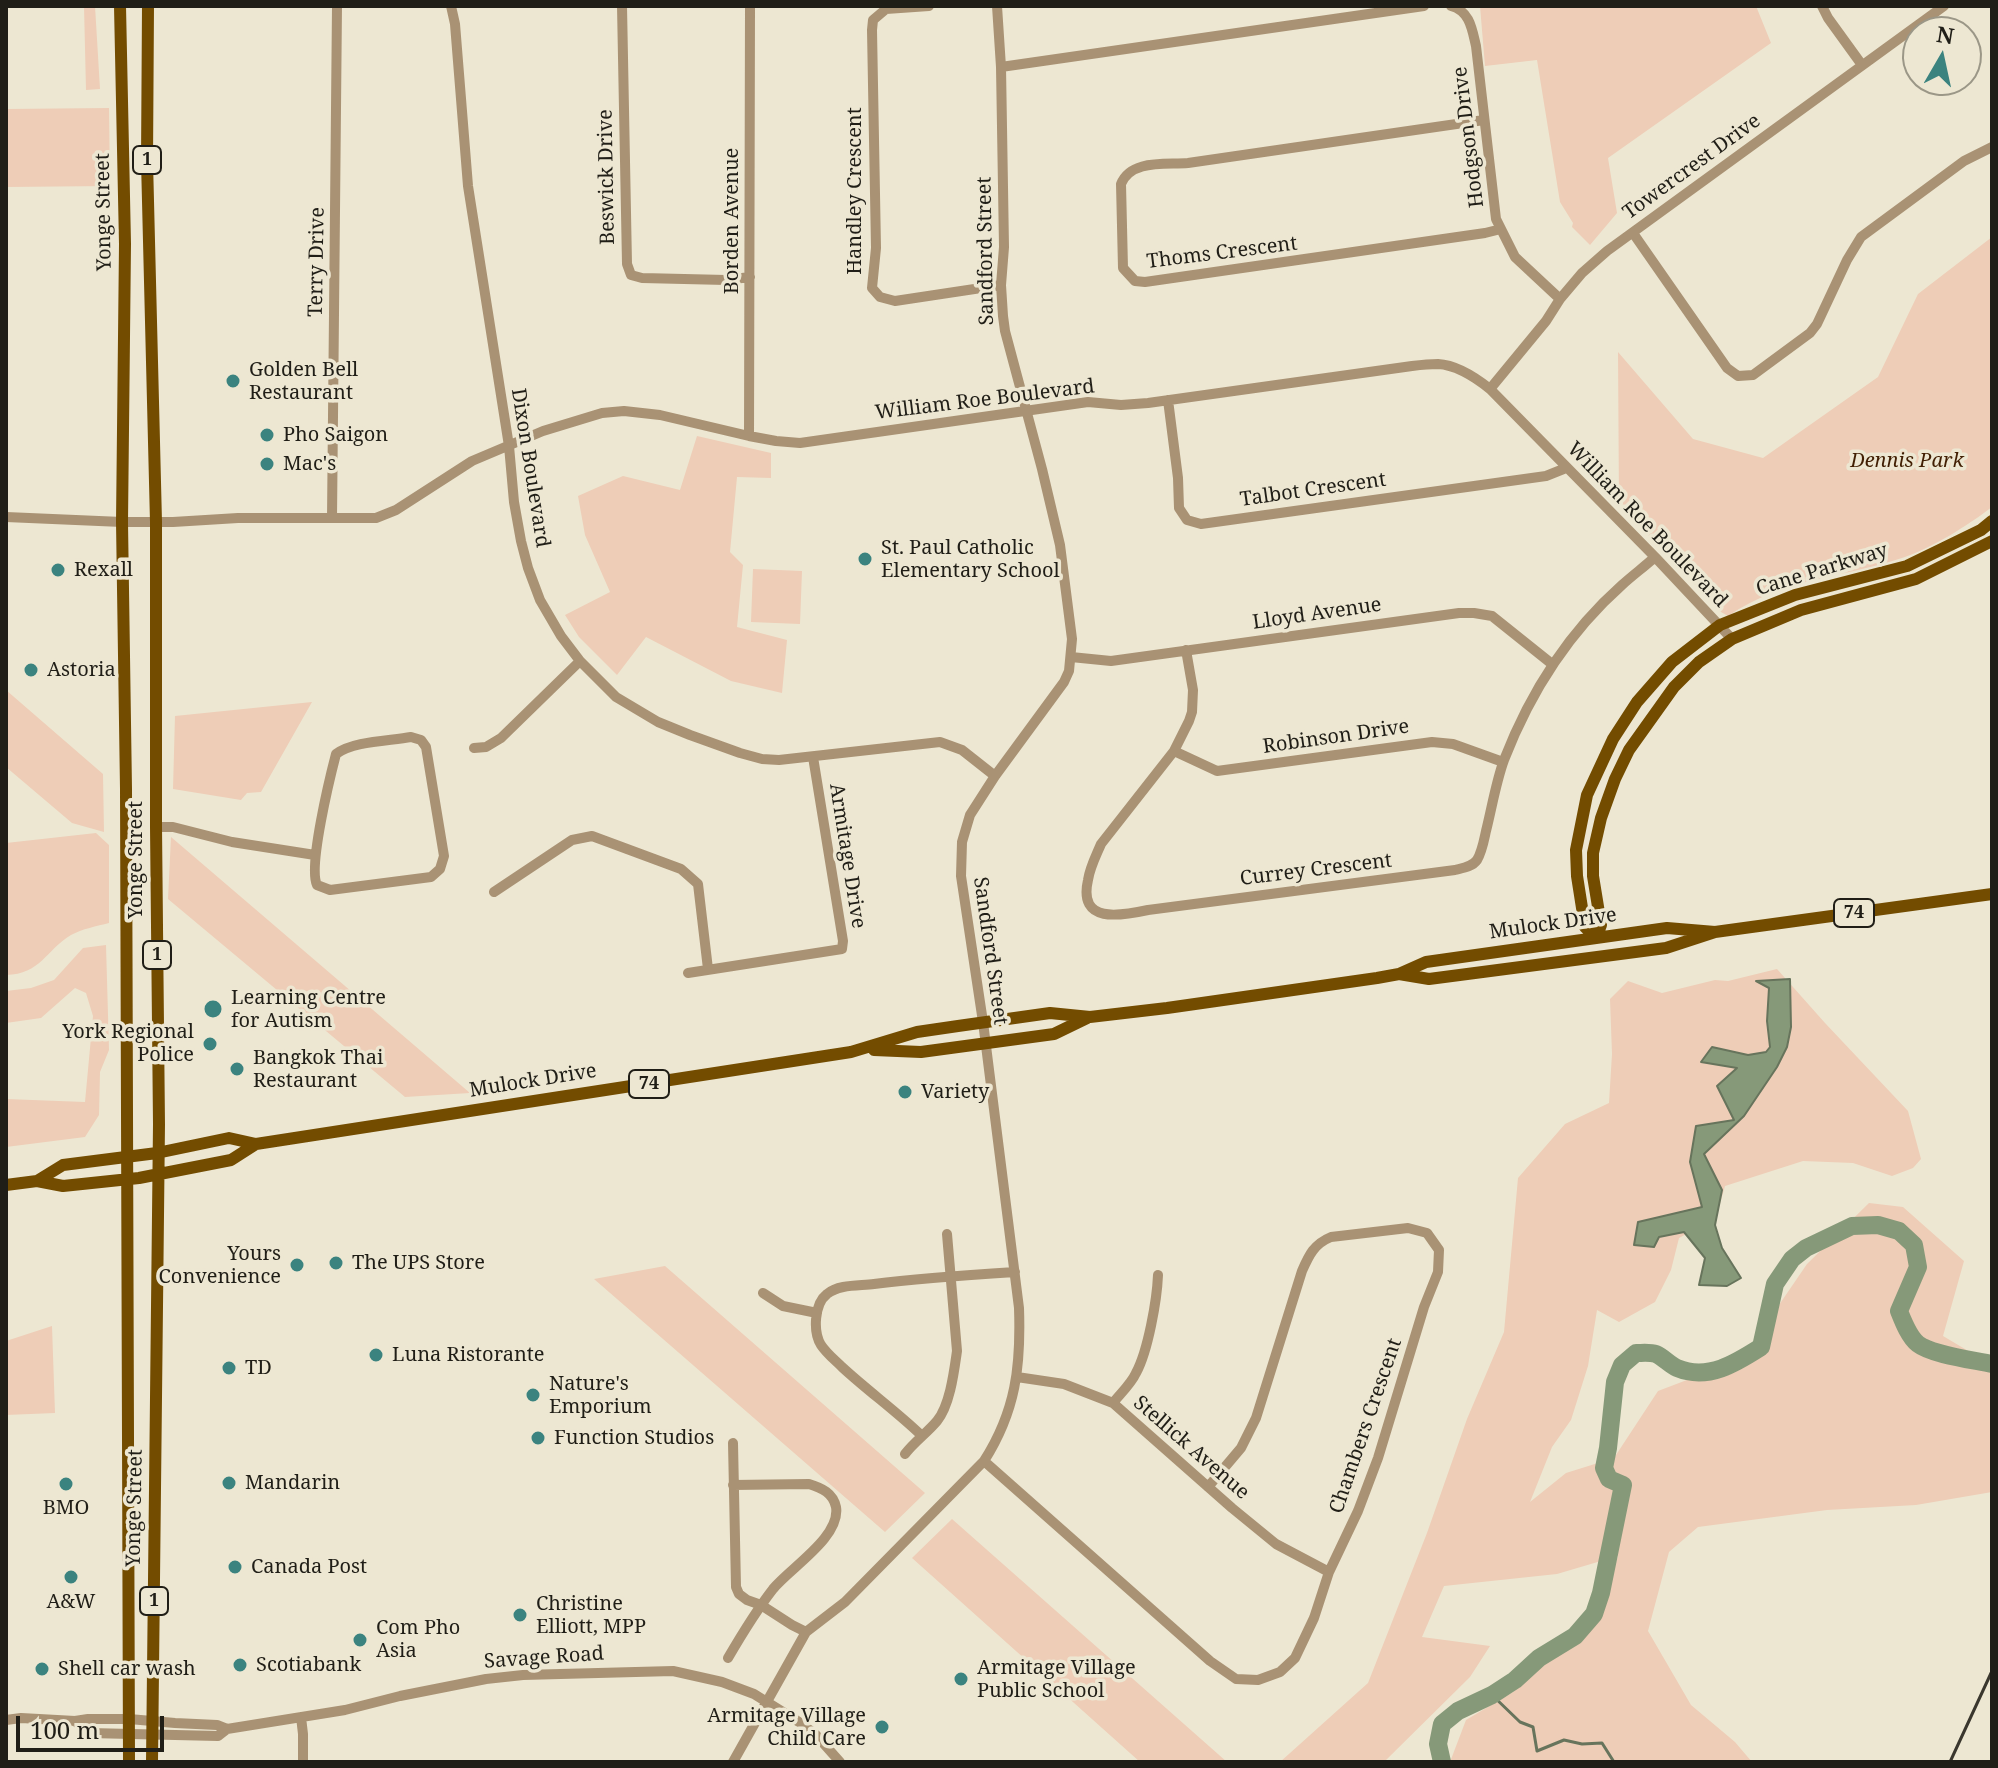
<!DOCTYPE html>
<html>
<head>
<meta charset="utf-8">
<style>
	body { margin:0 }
	#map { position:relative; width:1998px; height:1768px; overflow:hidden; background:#ede7d2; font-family:"Noto Serif",serif }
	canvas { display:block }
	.frame { position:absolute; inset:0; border:8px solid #201e17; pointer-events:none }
	.north { position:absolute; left:1902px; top:16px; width:80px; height:80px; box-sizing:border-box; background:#ede7d2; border:2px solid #9b9787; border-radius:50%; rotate:9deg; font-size:22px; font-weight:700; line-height:32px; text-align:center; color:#201e17 }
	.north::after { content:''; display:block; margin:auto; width:28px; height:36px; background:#3b837f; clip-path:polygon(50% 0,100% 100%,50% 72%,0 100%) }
	.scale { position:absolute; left:16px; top:1716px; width:148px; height:36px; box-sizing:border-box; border:4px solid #201e17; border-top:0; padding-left:10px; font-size:24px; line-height:28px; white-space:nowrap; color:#201e17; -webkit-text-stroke:6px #ede7d2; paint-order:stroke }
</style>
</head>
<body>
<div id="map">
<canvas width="1998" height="1768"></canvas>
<div class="frame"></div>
<div class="north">N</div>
<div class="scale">100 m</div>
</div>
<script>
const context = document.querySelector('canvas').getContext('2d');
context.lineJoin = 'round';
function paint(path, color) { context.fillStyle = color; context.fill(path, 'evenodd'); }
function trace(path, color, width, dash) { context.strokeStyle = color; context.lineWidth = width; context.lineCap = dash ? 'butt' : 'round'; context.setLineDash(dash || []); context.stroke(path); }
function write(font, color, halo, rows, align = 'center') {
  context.font = font + ' "Noto Serif",serif'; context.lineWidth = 7; context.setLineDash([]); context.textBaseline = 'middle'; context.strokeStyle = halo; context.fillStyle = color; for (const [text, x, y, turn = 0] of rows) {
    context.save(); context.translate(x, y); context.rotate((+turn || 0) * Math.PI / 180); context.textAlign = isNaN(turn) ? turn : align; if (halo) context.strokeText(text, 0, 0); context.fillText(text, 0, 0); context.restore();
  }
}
paint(new Path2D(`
	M84 6H95L100 89 86 90Z
	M1480 6H1756L1771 43 1608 158 1617 213 1590 245 1572 227 1573 223 1560 202 1537 60 1485 66Z
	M109 108 110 186 6 187V109Z
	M1992 237V507C1967 526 1932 548 1902 558 1841 578 1784 578 1728 616L1721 612 1619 504 1618 352 1693 439 1763 458 1878 377 1918 294Z
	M697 436 771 453V478L737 477 730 552 743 565 737 627 787 640 782 693 731 681 646 637 617 675 579 637 565 615 610 592 585 535 578 496 623 476 680 490Z
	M753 569 802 571 800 624 751 622Z
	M6 690 103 774 104 832 72 823 6 767Z
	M312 702 261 792 247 793 241 800 173 789 175 716Z
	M96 833 109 845V923C97 926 82 929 71 935 45 951 41 974 6 975V843Z
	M171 837 470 1093 405 1097 168 899Z
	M106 945 109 1050 100 1072 99 1115 85 1137 6 1147V1099L85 1102 93 1016 86 993 75 988 41 1018 6 1023V991L31 988 54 980 83 948Z
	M1777 969 1825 1023 1908 1111 1921 1159 1913 1168 1892 1176 1853 1163 1803 1161 1725 1186 1716 1218 1679 1238 1671 1270 1655 1302 1619 1322 1597 1310 1588 1366 1571 1420 1552 1447 1530 1502 1566 1473 1614 1458 1658 1391 1742 1359 1807 1264 1869 1203 1903 1207 1964 1261 1943 1336 1992 1365V1492L1916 1505 1827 1510 1698 1527 1669 1552 1648 1631 1691 1705 1735 1742 1752 1762H1450L1466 1720 1513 1692 1601 1608 1618 1556 1557 1574 1444 1586 1422 1637 1490 1646 1470 1677 1384 1762H1280L1368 1683 1427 1533 1467 1419 1504 1332 1518 1178 1565 1124 1609 1103 1612 1054 1610 999 1628 981 1662 993 1715 980 1728 981Z
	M665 1266 925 1493 885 1532 594 1279Z
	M52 1326 55 1413 6 1415V1341Z
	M952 1519 1227 1762H1140L912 1558Z`), '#eecdb7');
const water = new Path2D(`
	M1790 979 1791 1027 1787 1047 1777 1067 1744 1116 1704 1154 1722 1190 1715 1225 1722 1248 1741 1278 1727 1286 1699 1285 1705 1258 1684 1232 1659 1237 1654 1247 1634 1245 1638 1222 1702 1207 1690 1162 1696 1126 1734 1120 1717 1086 1737 1068 1701 1062 1712 1047 1748 1055 1766 1052 1770 1047 1767 1021 1769 988 1756 981Z`);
paint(water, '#869979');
trace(water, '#67745c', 2);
trace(new Path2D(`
	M1492 1695 1520 1722 1533 1727 1537 1751 1564 1740 1582 1744 1602 1743 1614 1762`), '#67745c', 3);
trace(new Path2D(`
	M1442 1762 1438 1744 1442 1724 1458 1711 1492 1695 1515 1680 1539 1658 1575 1636 1594 1614 1601 1593 1623 1485 1609 1479 1604 1468 1608 1448 1615 1382 1622 1365 1636 1353C1642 1353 1650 1352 1656 1354 1663 1357 1670 1365 1677 1368 1708 1381 1736 1363 1761 1347L1775 1284 1792 1259 1806 1248 1852 1226 1878 1225 1899 1231 1914 1245 1918 1267 1899 1311C1903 1321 1909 1337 1918 1344 1932 1355 1974 1360 1992 1364`), '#869979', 18);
trace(new Path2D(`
	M451 6 455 24 468 186 509 446 514 502 521 541 528 568 540 600 561 636 580 661 616 697 658 722 690 735 740 753 762 759 779 760 940 742 962 750 995 776
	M622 6 627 264 631 275 642 278 726 280 750 277
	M929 6 886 9 873 20 872 30 876 248 872 288 880 297 895 301 1001 285
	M1451 6C1470 11 1472 29 1476 46L1496 219 1515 257 1560 299
	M1822 6 1828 18 1862 65
	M1001 67 1424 6
	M1484 120 1188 163C1166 165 1131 159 1121 184L1123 268 1135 281 1145 282 1485 233 1501 229
	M1633 233 1727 368 1738 376 1753 375 1810 333 1817 324 1847 260 1861 237 1964 161 1992 147
	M1490 389 1546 321 1560 299 1582 273 1607 251 1944 6
	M1168 400 1178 478 1179 508 1187 520 1201 524 1546 476 1566 468
	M749 436 750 6
	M6 517 122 522H173L238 518H376L396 510 472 461 543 431 602 413 624 411 660 415 749 436 776 441 800 443 1088 402 1121 405 1148 403 1412 366C1420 365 1429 364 1438 364 1457 365 1475 377 1490 389L1655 557 1732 639
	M332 518 337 6
	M1186 650 1193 690 1192 712 1189 721 1174 751 1101 844C1096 856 1090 867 1088 880 1078 924 1120 916 1148 910L1455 870C1463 868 1472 867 1477 860 1482 852 1484 840 1486 831 1492 807 1496 782 1504 760 1530 693 1569 632 1622 585 1633 575 1644 567 1655 557
	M1071 657 1111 661 1459 613H1474L1492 616 1552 664
	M411 737 421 740 426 747 444 856 440 869 431 877 330 890 317 885C308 867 330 777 336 754 353 741 389 741 411 737Z
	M474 748 486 747 501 738 580 661
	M1174 751 1217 771 1432 742 1453 744 1503 762
	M156 827H173L232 842 315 855
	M494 892 572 840 592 836 681 869 698 884 708 969
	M688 973 842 949 843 941 813 757
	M763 1293 783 1306 817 1313
	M1017 1377 1064 1384 1113 1403 1232 1508 1276 1544 1329 1572
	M1113 1403C1120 1394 1131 1384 1136 1373 1148 1351 1157 1300 1158 1275
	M921 1435C896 1411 868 1391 842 1367 835 1360 827 1354 821 1345 813 1332 814 1304 827 1294 839 1284 860 1286 874 1284 921 1278 968 1275 1015 1272
	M733 1443 736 1587 739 1594 747 1600 761 1605 792 1625 806 1632
	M905 1454C914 1442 927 1433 937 1421 950 1405 954 1372 957 1351L947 1234
	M984 1461 1210 1661 1236 1679 1258 1680 1280 1672 1295 1658 1314 1618 1329 1572 1358 1511 1378 1458 1424 1307 1438 1272 1439 1250 1427 1233 1408 1228 1331 1237C1314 1244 1309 1255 1302 1271L1256 1418 1241 1448 1208 1487
	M728 1658C742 1634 756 1611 773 1589 790 1568 841 1537 836 1507 833 1493 822 1488 809 1484L733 1485
	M301 1717 303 1734V1762
	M6 1720 21 1718 75 1721 88 1719H129L175 1723 217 1725 227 1729
	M75 1721 89 1733 218 1736 227 1729 345 1710 400 1696 486 1679 523 1675 673 1671 722 1682 754 1694 799 1722 816 1735 840 1762
	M733 1762 806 1632 845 1602 984 1461C1016 1411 1021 1366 1019 1308L983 1022 961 876 962 842 970 815 995 776 1064 682 1069 671 1072 639 1060 545 1042 469 1005 331 1003 316 1001 285 1004 247 1001 67 997 6`), '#a99274', 10);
trace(new Path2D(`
	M120 6 125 244 122 522 126 789 129 1762
	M148 6 147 161 156 522V827L159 1124 152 1762
	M1596 938 1585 927 1577 876 1576 850 1587 795 1613 739 1637 702 1672 662 1720 625 1795 595 1907 566 1981 530 1992 521
	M1596 938 1601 925 1593 876V853L1601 818 1615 779 1629 750 1674 687 1699 662 1732 639 1801 610 1916 579 1992 541
	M1399 974 1429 979 1666 948 1715 932 1992 894
	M874 1050 921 1052 1054 1034 1087 1018
	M37 1181 63 1165 157 1153 229 1138 256 1144
	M6 1185 37 1181 63 1186 139 1178 231 1160 256 1144 851 1052 917 1032 958 1026 1050 1013 1090 1017 1167 1008 1377 978 1399 974 1426 962 1667 928 1715 932`), '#734c00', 12);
trace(new Path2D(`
	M1950 1762 1992 1671`), '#3a372e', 3);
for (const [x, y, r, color] of [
	[233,381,8,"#3b837f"],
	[267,435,8,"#3b837f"],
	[267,464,8,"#3b837f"],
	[865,559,8,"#3b837f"],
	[58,570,8,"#3b837f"],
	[31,670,8,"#3b837f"],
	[213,1009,10,"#3b837f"],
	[210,1044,8,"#3b837f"],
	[237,1069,8,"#3b837f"],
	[905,1092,8,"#3b837f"],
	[336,1263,8,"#3b837f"],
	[297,1265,8,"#3b837f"],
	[376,1355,8,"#3b837f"],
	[229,1368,8,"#3b837f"],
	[533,1395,8,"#3b837f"],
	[538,1438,8,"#3b837f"],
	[229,1483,8,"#3b837f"],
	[66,1484,8,"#3b837f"],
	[235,1567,8,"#3b837f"],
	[71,1577,8,"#3b837f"],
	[520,1615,8,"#3b837f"],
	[360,1640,8,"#3b837f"],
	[240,1665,8,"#3b837f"],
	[42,1669,8,"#3b837f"],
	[961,1679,8,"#3b837f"],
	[882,1727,8,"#3b837f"]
]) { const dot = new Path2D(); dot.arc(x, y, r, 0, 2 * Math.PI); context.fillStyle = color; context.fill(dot); trace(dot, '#ede7d2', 3); }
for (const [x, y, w] of [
	[147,160,28],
	[1854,913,40],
	[157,955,28],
	[649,1084,40],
	[154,1601,28]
]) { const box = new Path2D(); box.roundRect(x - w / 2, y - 14, w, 28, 6); context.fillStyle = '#ede7d2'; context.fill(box); trace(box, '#201e17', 2); }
write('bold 18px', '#201e17', null, [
	["1",147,160],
	["74",1854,913],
	["1",157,955],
	["74",649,1084],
	["1",154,1601]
]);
write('20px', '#201e17', '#ede7d2', [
	["Hodgson Drive",1469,137,-97],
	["Towercrest Drive",1692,167,-36],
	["Beswick Drive",607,177,-91],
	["Handley Crescent",855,191,-90],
	["Yonge Street",104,212,-91],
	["Borden Avenue",732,221,-90],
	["Sandford Street",986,251,-91],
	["Thoms Crescent",1222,253,-7],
	["Terry Drive",317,262,-89],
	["William Roe Boulevard",985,400,-7],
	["Dixon Boulevard",530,468,81],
	["Talbot Crescent",1313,490,-8],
	["William Roe Boulevard",1647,525,46],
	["Cane Parkway",1822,570,-17],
	["Lloyd Avenue",1317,614,-8],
	["Robinson Drive",1336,737,-8],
	["Armitage Drive",847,856,81],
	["Yonge Street",136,860,-90],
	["Currey Crescent",1316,870,-7],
	["Mulock Drive",1553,924,-8],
	["Sandford Street",990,951,82],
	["Mulock Drive",533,1081,-9],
	["Chambers Crescent",1366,1426,-71],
	["Stellick Avenue",1191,1448,41],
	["Yonge Street",135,1508,-89],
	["Savage Road",544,1658,-4]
]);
write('20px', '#201e17', '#ede7d2', [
	["Golden Bell",249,370],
	["Restaurant",249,393],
	["Pho Saigon",283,435],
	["Mac's",283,464],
	["St. Paul Catholic",881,548],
	["Elementary School",881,571],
	["Rexall",74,570],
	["Astoria",47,670],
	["Learning Centre",231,998],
	["for Autism",231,1021],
	["York Regional",194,1032,"right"],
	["Police",194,1055,"right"],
	["Bangkok Thai",253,1058],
	["Restaurant",253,1081],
	["Variety",921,1092],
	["Yours",281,1254,"right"],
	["Convenience",281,1277,"right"],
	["The UPS Store",352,1263],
	["Luna Ristorante",392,1355],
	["TD",245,1368],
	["Nature's",549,1384],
	["Emporium",549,1407],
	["Function Studios",554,1438],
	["Mandarin",245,1483],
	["BMO",66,1508,"center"],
	["Canada Post",251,1567],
	["A&W",71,1602,"center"],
	["Christine",536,1604],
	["Elliott, MPP",536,1627],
	["Com Pho",376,1628],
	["Asia",376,1651],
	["Scotiabank",256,1665],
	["Armitage Village",977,1668],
	["Public School",977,1691],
	["Shell car wash",58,1669],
	["Armitage Village",866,1716,"right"],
	["Child Care",866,1739,"right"]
], 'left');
write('italic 20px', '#411f03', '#ede7d2', [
	["Dennis Park",1907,461]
]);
</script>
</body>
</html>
